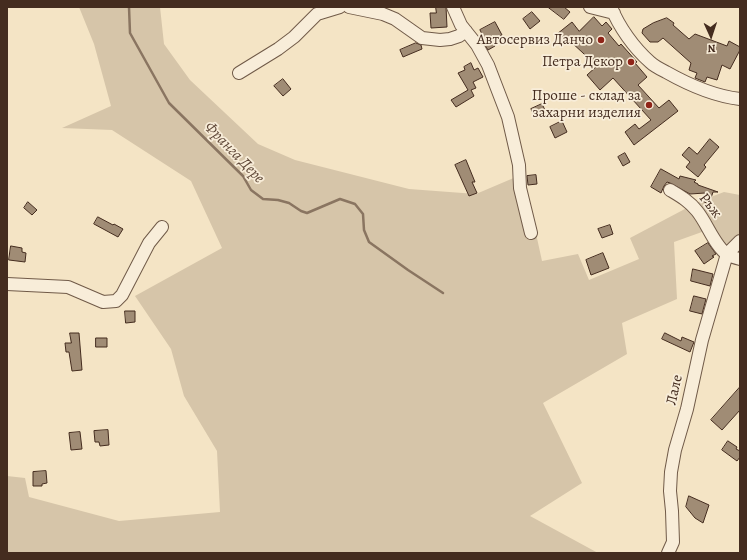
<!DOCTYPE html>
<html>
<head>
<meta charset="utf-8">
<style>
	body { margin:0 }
	#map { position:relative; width:747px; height:560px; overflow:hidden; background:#f4e4c5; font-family:Alegreya,serif }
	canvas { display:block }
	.frame { position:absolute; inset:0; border:8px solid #442c1f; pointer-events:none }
	.north { position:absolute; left:691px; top:16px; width:40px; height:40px; -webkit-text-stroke:3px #f8edd9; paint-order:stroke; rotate:177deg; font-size:11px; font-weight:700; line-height:16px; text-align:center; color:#442c1f }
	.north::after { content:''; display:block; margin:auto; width:14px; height:18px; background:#442c1f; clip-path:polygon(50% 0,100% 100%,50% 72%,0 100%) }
</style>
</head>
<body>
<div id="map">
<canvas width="747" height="560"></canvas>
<div class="frame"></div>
<div class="north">N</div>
</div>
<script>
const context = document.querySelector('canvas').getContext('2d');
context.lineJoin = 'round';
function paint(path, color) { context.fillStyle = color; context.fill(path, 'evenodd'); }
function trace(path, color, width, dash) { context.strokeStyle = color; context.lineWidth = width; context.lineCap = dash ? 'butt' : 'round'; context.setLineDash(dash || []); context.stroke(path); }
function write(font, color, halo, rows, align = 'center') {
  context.font = font + ' Alegreya,serif'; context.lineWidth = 3.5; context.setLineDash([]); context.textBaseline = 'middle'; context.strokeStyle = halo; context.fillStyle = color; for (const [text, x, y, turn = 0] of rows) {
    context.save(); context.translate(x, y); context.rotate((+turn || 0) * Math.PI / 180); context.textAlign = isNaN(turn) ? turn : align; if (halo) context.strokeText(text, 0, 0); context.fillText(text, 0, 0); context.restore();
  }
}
paint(new Path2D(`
	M79 7H160L164 44 190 80 258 144 295 160 409 189 476 194 523 174 542 261 578 254 589 280 639 259 630 238 700 201 724 192 740 195V234L726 247 713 228 674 242 677 299 622 323 627 354 543 403 582 483 530 516 598 553H7V476L25 478 29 497 119 521 220 512 217 451 184 396 171 349 135 296 222 248 191 181 112 130 62 128 111 106 94 44Z`), '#d6c5a9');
trace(new Path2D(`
	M129 7 130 33 169 103 243 176 251 190 263 199 278 200 289 203 301 211 307 213 340 199 355 204 363 214 364 230 369 242 408 270 443 293`), '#8a7561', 2.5);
const building = new Path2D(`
	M436 7H446L447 27 431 28 430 13H436Z
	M548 7H564L570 12 564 19Z
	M532 12 540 21 530 29 523 19Z
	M594 17 602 26 606 22 612 29 608 33 619 46 621 44 637 62 635 63 647 77 638 85 659 108 669 100 678 111 634 145 625 132 635 124 639 129 651 120 613 78 600 90 587 75 597 66 570 41 566 45 557 34 572 22 579 31Z
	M667 18 674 23 673 25 689 39 695 34 727 46 729 41 740 47V50L730 69 722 65 717 80 707 77 705 82 695 78 697 73 689 70 691 63 663 38 658 42H650L642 33 643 29 653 23Z
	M495 22 502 35 492 41 495 46 488 50 479 36 482 34 480 30Z
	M416 43 421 45 422 49 403 57 400 50Z
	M471 63 474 70 478 68 483 77 473 82 476 88 471 90 474 96 456 107 451 100 468 90 458 73 465 70 464 67Z
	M283 79 291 89 283 96 274 86Z
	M542 104 546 112 535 117 531 109Z
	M562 121 567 132 555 138 550 127Z
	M710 139 719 147 704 165 706 167 698 177 686 167 690 162 682 155 689 147 697 154Z
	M625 153 630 162 623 166 618 157Z
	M466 160 475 182H472L477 193 469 196 455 165Z
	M661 169 679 179 680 176 696 180 694 182 698 184V185L718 192H713L709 204 702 201 705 193 690 194 670 183 667 182 664 186 661 193 651 187Z
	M536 175 537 184 528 185 527 176Z
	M28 202 37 210 32 215 24 208Z
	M98 217 113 225 114 224 123 229 118 237 94 224Z
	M610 225 613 234 602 238 598 229Z
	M708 243 716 254 712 256 714 257 704 264 695 251Z
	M11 246 22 248V252L26 253 25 262 9 260Z
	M603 253 609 268 591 275 586 260Z
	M693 269 713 274 710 286 691 281Z
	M694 296 706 299 702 314 690 311Z
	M125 311H135V322L126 323Z
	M70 333H79L82 370 72 371 69 352H66L65 343H71Z
	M665 333 681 341 682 337 694 342 690 352 662 339Z
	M96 338H107V347H96Z
	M740 387V410L722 430 711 420Z
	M108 430 109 445 100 446 99 442H95L94 431Z
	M80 432 82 449 71 450 69 433Z
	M728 441 737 447 736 449 740 451V457L737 461 722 450Z
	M46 471 47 483 42 484V486H33V472Z
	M689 496 709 505 703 523 695 518 686 507Z`);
paint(building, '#a08c75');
trace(building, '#442c1f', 1);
const minor = new Path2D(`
	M349 7 383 14 395 19 422 38 440 40 450 39 459 36 466 31
	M453 7 461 25 477 45 488 65 508 117 519 165 520 188 531 233
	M590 7 614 13
	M611 7C619 27 634 48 650 62 654 66 660 69 666 72 689 85 714 96 740 99
	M239 73 278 49 294 37 317 14 340 7
	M670 190C680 196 689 201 697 211 707 223 715 247 728 255 732 257 736 258 740 259
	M7 284 68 287 103 302 116 301 122 295 149 243 162 227
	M668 553 673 542 672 511 670 491 671 472 675 450 687 409 702 340 727 254 740 241`);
trace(minor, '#705a48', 14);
trace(minor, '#f8edd9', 12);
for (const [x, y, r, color] of [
	[601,40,4,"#8f2418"],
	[631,62,4,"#8f2418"],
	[649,105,4,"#8f2418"]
]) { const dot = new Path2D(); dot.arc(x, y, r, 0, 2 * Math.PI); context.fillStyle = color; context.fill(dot); trace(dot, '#f8edd9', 1.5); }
write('15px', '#442c1f', '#f8edd9', [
	["Автосервиз Данчо",593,40],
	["Петра Декор",623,62],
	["Проше - склад за",641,96],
	["захарни изделия",641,113]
], 'right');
write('15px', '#442c1f', '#f8edd9', [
	["Ръж",710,206,52],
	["Лале",675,390,-77]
]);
write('italic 16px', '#614a3a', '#f8edd9', [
	["Франга Дере",234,153,46]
]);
</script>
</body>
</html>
